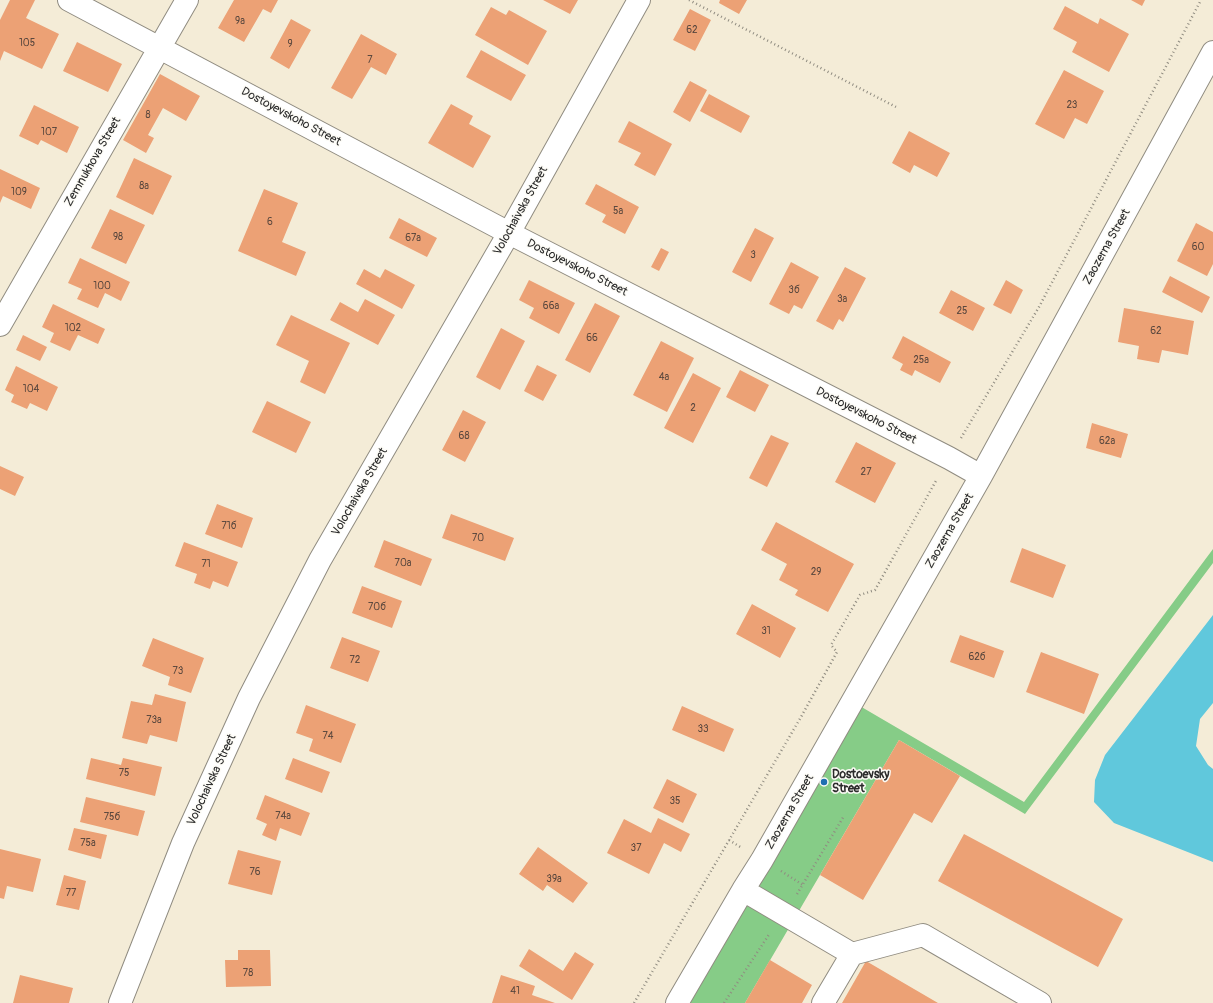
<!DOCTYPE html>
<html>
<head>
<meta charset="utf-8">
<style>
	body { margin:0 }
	canvas { display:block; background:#f4ecd7 }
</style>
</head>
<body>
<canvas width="1213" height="1003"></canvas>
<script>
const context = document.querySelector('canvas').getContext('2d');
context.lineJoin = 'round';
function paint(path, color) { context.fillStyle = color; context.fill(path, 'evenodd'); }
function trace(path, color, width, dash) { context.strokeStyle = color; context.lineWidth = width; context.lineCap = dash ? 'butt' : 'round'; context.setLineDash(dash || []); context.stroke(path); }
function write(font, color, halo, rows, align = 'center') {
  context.font = font + ' Pangolin,sans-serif'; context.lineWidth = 3; context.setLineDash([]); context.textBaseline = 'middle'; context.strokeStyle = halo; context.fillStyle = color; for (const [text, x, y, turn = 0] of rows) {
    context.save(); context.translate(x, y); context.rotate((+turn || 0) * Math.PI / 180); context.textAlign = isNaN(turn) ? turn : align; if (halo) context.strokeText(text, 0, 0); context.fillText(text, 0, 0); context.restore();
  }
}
paint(new Path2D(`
	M1213 549V563L1025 814 899 740 745 1003H677L853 702 1024 802Z`), '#86cc87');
paint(new Path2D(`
	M1213 615V703L1200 719 1196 746 1208 765 1213 769V862L1114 823 1094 802 1095 780 1105 755Z`), '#60c8dc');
paint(new Path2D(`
	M10 0H35L26 18 59 34 42 69 4 51 0 61V20Z
	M234 0H278L271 13 263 9 244 42 218 28Z
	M543 0H578L570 14Z
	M720 0H747L739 14 719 3Z
	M1131 0H1145L1142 6Z
	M1065 6 1098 24 1100 18 1129 34 1109 72 1072 52 1077 42 1053 29Z
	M491 7 506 15 509 10 547 31 528 65 475 35Z
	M690 9 711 20 695 51 673 40Z
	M291 19 311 30 289 69 270 58Z
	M361 34 397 54 386 75 371 67 352 99 331 88Z
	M77 42 122 64 108 92 63 71Z
	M481 50 526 75 511 101 466 77Z
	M1064 70 1104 91 1087 124 1075 118 1064 139 1035 124Z
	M160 74 200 96 186 121 163 108 148 135 154 138 146 153 123 140Z
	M690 81 707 90 690 122 673 112Z
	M709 94 750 116 741 133 700 111Z
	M451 104 473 116 469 124 491 136 473 168 428 143Z
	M34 105 79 127 67 153 41 140 38 145 19 136Z
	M629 121 672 144 655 176 634 165 641 153 618 142Z
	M909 131 950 153 937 177 914 165 910 173 892 163Z
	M134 158 172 176 153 215 116 197Z
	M0 169 40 188 31 209 3 196 0 203Z
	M596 184 639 207 625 234 602 222 606 215 585 204Z
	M264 189 298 203 282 242 306 252 296 276 238 251Z
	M110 209 145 225 126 264 91 248Z
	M399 218 437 238 427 257 389 238Z
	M1196 223 1213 232V264L1207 276 1177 261Z
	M755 228 774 238 751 282 732 272Z
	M661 248 669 252 659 271 651 267Z
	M80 258 130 282 121 301 105 293 98 308 77 299 82 289 68 283Z
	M791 262 819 277 802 309 794 305 789 314 769 304Z
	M845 267 866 278 843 322 839 319 833 330 816 321Z
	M364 269 380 278 385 269 415 285 402 309 356 284Z
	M1170 276 1210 297 1202 313 1162 292Z
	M529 280 575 303 559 334 529 318 534 308 519 300Z
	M1006 280 1023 290 1011 314 993 305Z
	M951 290 985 308 973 331 939 313Z
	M365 299 395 315 378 345 330 320 340 302 358 312Z
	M595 303 620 316 590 373 565 360Z
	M53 304 105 329 98 344 78 335 70 351 50 342 54 333 42 327Z
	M1124 308 1194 321 1188 355 1162 350 1159 363 1137 359 1139 346 1118 342Z
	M291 315 350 343 325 394 300 382 309 361 276 345Z
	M501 328 525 341 500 390 476 377Z
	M23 335 47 347 40 361 16 350Z
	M903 336 951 362 940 383 915 370 912 376 900 370 903 364 892 358Z
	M661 341 694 358 667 412 633 395Z
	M537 365 557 375 543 401 524 391Z
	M16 366 58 387 47 411 30 403 27 409 11 402 14 395 5 390Z
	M740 370 769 385 755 412 726 397Z
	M693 373 721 388 693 443 664 428Z
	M267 401 311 422 296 453 252 432Z
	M463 410 486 422 465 462 442 450Z
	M1092 423 1128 434 1121 458 1086 448Z
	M771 435 789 443 767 487 749 478Z
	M856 442 896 463 875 503 835 482Z
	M0 466 24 477 15 496 0 489Z
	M217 504 253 518 242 548 205 534Z
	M451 514 514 538 505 561 442 538Z
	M776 522 854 564 828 612 795 595 798 590 779 580 787 564 761 550Z
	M384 540 432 559 421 586 374 567Z
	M184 542 238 562 228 587 213 581 210 589 194 583 197 574 175 566Z
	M1022 548 1066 565 1053 598 1010 582Z
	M362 586 402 601 392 628 352 613Z
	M752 604 796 628 780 658 736 634Z
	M960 635 1004 651 994 678 950 662Z
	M342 637 380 651 368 682 330 668Z
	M153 638 204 658 191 693 168 685 170 677 142 666Z
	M1041 652 1099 674 1084 714 1026 692Z
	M155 694 186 702 177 742 150 735 147 744 122 738 131 701 152 705Z
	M306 705 356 724 341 763 309 751 313 739 296 733Z
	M682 706 734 729 724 752 672 730Z
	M899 740 960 776 932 823 914 813 863 900 820 875Z
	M91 758 121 765 123 758 162 767 155 796 86 779Z
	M293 758 330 772 322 793 285 779Z
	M667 779 697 794 683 823 653 808Z
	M265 795 310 813 301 836 280 828 276 841 262 835 267 824 256 819Z
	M86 797 145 811 138 836 80 822Z
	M658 818 690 834 681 852 664 843 649 874 607 853 624 819 651 833Z
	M74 828 107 835 101 859 68 850Z
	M964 834 1123 919 1098 967 938 881Z
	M538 847 588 883 573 903 547 885 543 891 519 874Z
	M0 849 41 859 33 892 7 886 4 899 0 898Z
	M238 850 281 861 272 895 228 884Z
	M64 875 86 881 79 910 56 905Z
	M529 949 563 971 575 952 594 964 572 1000 519 966Z
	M238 950H270L271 986 226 987 225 960H238Z
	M770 960 812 985 802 1003H745Z
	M866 961 938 1003H842Z
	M20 975 73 988 69 1003H13Z
	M501 975 535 986 532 995 555 1003H492Z`), '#eca175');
const minor = new Path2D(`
	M69 0 509 233 949 458 981 476
	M0 325 187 0
	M743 890 852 954 923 935 1040 1003
	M120 1003 183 843 249 698 320 560 509 233 639 0
	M677 1003 743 890 762 860 981 476 1213 52
	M823 1003 852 954`);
trace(minor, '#908c81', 24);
trace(new Path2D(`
	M689 0 898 108
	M961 438 1039 307 1201 0
	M729 840 742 848
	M781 871 803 885
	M797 894 844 816
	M634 1003 801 717 837 652 831 645 860 595 875 590 937 479
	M724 1003 770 933`), '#908c81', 2.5, [1, 3]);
trace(minor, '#fff', 22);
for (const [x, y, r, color] of [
	[824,782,4,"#1f6fb2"]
]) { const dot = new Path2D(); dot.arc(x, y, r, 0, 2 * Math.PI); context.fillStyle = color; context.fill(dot); trace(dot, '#fdfcf7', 1.5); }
write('10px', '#5b483e', null, [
	["9а",240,21],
	["62",692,30],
	["105",27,43],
	["9",290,44],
	["7",370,60],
	["23",1072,105],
	["8",148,115],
	["107",49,132],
	["8а",144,186],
	["109",19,192],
	["5а",618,211],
	["6",270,222],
	["98",118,237],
	["67а",413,238],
	["60",1198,247],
	["3",753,255],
	["100",102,286],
	["3б",794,290],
	["3а",842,299],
	["66а",551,306],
	["25",962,311],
	["102",73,328],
	["62",1156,331],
	["66",592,338],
	["25а",921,360],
	["4а",664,377],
	["104",31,389],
	["2",693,408],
	["68",464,436],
	["62а",1107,441],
	["27",866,472],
	["71б",229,526],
	["70",478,538],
	["70а",403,563],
	["71",206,564],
	["29",816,572],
	["70б",377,607],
	["31",766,631],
	["62б",977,657],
	["72",355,660],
	["73",178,671],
	["73а",154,720],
	["33",703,729],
	["74",328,736],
	["75",124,773],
	["35",675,801],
	["74а",283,816],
	["75б",112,817],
	["75а",88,843],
	["37",636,848],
	["76",255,872],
	["39а",554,879],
	["77",71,893],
	["78",248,973],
	["41",515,991]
]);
write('12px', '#2b2b2b', '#fdfcf7', [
	["Dostoyevskoho Street",291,117,28],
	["Zemnukhova Street",93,162,-60],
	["Volochaivska Street",521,211,-61],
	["Zaozerna Street",1107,247,-61],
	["Dostoyevskoho Street",577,268,27],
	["Dostoyevskoho Street",866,416,27],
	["Volochaivska Street",360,492,-60],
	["Zaozerna Street",950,531,-60],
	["Volochaivska Street",212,780,-65],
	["Zaozerna Street",790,812,-60]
]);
write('bold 12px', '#2b2b2b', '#fdfcf7', [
	["Dostoevsky",832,775],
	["Street",832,789]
], 'left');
</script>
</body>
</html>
